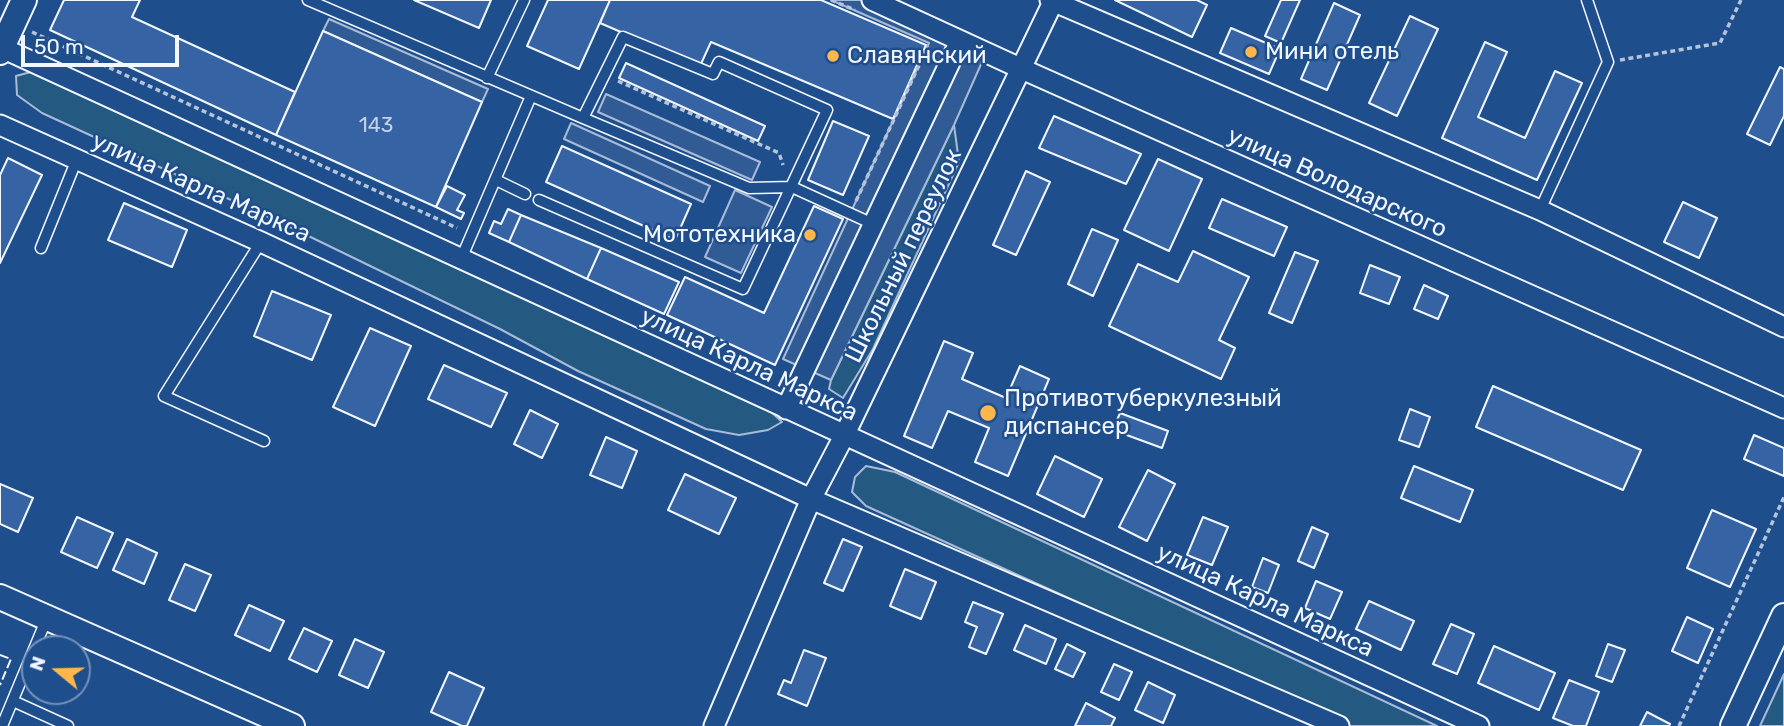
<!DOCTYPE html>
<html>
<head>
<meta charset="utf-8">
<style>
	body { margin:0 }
	#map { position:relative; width:1784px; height:726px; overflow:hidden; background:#1f4e8c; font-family:Rubik,sans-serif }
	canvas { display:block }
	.north { position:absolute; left:21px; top:635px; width:70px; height:70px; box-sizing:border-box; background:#1f4e8c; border:2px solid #7391ba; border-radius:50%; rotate:289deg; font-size:19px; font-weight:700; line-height:28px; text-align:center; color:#f2f6ff }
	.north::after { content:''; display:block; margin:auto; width:24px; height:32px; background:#ffb74d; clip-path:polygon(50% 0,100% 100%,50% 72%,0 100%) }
	.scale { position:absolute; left:21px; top:35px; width:158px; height:32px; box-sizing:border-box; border:4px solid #f2f6ff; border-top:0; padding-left:9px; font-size:21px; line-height:24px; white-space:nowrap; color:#f2f6ff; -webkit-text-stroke:5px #1f4e8c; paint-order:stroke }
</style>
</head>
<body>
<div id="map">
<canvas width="1784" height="726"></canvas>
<div class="north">N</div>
<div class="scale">50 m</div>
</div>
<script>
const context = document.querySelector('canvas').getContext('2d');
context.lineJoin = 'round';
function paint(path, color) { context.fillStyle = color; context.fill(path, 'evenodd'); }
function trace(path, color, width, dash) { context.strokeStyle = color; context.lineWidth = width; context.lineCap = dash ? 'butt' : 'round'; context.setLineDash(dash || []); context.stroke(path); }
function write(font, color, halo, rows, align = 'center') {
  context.font = font + ' Rubik,sans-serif'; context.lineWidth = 5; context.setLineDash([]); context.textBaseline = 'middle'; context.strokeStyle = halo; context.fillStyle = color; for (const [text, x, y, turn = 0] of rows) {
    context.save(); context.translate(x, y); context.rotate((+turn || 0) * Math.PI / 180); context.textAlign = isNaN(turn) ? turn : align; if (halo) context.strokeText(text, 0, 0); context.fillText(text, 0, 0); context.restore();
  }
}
const green = new Path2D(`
	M38 70 767 408 782 422 768 430 739 435 706 429 578 371 500 329 292 228 42 113 17 95 16 76Z
	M954 125 959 162 873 349 843 398 829 389 831 380Z
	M866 466 895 472 1437 726H1350L866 506 852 492 855 477Z
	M1784 674V726H1760Z`);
paint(green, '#245a82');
trace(green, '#a8bbd7', 2);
const parking = new Path2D(`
	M831 0H873L986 53 954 125 831 380 783 359 929 43Z
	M329 19 488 89 482 102 323 31Z
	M606 94 760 162 752 180 598 112Z
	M571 123 710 186 703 202 564 139Z
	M735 190 772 207 741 273 705 257Z`);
paint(parking, '#305b95');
trace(parking, '#a8bbd7', 2);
const building = new Path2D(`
	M64 0H140L132 17 295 92 276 135 50 30Z
	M414 0H491L479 28Z
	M548 0H610L579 69 527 46Z
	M610 0H821L926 45 893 119 711 42 700 66 600 23Z
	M1115 0H1197L1207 5 1192 37Z
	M1281 0H1300L1281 43 1265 36Z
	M1334 3 1360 15 1327 90 1301 79Z
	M1410 16 1438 29 1397 116 1369 103Z
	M1231 28 1280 49 1269 74 1220 53Z
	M323 31 482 102 436 207 276 135Z
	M1485 42 1507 52 1478 117 1525 138 1555 71 1582 83 1537 180 1442 138Z
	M626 63 765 126 758 141 619 78Z
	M1780 67 1784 69V116L1770 145 1747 134Z
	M1054 116 1141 154 1126 184 1039 148Z
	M833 121 869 136 843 195 808 180Z
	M562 146 691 204 675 240 546 182Z
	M8 158 42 175 0 263V175Z
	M1158 159 1202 179 1169 251 1124 230Z
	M1026 171 1050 182 1016 255 993 245Z
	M447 186 465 195 457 210 464 213 461 219 436 207Z
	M1222 199 1287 227 1274 256 1209 228Z
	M1683 202 1717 218 1699 258 1664 242Z
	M124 203 187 230 172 267 108 240Z
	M814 206 843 219 775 365 667 315 685 277 764 313Z
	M508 209 521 215 509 242 489 233 494 221 501 224Z
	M521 215 601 248 587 279 509 242Z
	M1092 229 1118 240 1093 296 1068 284Z
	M601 248 679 282 664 314 587 279Z
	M1193 251 1249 277 1219 340 1235 348 1221 379 1109 326 1138 264 1178 282Z
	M1295 252 1318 261 1292 323 1269 313Z
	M1370 265 1400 277 1389 304 1360 293Z
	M1424 285 1448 296 1438 319 1414 309Z
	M272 291 331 315 312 360 254 336Z
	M370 328 411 346 375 426 333 407Z
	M944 341 973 353 962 379 1006 398 1020 366 1049 379 1008 476 975 462 989 428 948 411 932 448 904 436Z
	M444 365 507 393 491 427 428 399Z
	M1493 386 1641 450 1623 490 1476 427Z
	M1410 409 1430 417 1419 447 1399 440Z
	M530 410 558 424 542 458 514 444Z
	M1120 413 1168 431 1162 448 1113 430Z
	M1754 435 1784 448V476L1744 459Z
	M606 437 637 451 622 488 590 475Z
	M1055 456 1102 479 1084 517 1037 494Z
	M1414 466 1473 490 1460 522 1401 498Z
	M1148 470 1175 484 1147 541 1119 527Z
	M685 474 736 498 719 534 668 510Z
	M0 484 33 498 18 532 0 524Z
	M1712 510 1756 529 1730 587 1687 568Z
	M77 517 113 533 97 568 61 552Z
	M1203 517 1228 527 1212 565 1187 555Z
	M1312 527 1328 534 1314 568 1298 561Z
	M127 539 157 553 144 584 113 570Z
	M843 539 862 547 843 591 824 583Z
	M1263 558 1279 565 1268 593 1252 587Z
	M185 564 211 575 195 611 169 600Z
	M905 569 936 582 921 619 890 606Z
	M1316 581 1342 592 1330 619 1305 608Z
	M1369 601 1414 621 1401 650 1356 629Z
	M973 602 1003 614 986 654 969 647 977 627 965 622Z
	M249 605 284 621 270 651 235 635Z
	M1687 617 1713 629 1698 663 1672 651Z
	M1451 624 1474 634 1457 674 1433 664Z
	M1025 625 1056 639 1046 664 1014 650Z
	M304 628 332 641 317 672 289 659Z
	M355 639 384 652 368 688 339 675Z
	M1067 644 1085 653 1073 677 1055 669Z
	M1608 644 1625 650 1612 682 1596 676Z
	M1494 646 1555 673 1539 710 1478 683Z
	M804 650 826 658 807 706 778 694 784 680 791 683Z
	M1114 664 1132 672 1119 700 1101 692Z
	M449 672 484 688 467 726H462L431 712Z
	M1569 680 1599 692 1586 726H1573L1553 718Z
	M1148 682 1175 695 1163 723 1135 710Z
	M1086 703 1115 718 1111 726H1075Z
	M1647 712 1670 724 1669 726H1640Z`);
paint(building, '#3563a3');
trace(building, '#f2f6ff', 2);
const service = new Path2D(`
	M308 0 583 118
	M487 78 524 0
	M496 180 525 194
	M539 200 743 289 827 110 719 62 713 74 623 37 583 118 749 188 792 187 873 224
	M1540 210 1608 62 1587 0
	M261 242 164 396 264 441
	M41 248 77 159
	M461 259 531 96
	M13 701 68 726
	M2 726 47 618`);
const minor = new Path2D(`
	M872 0 1022 69 1784 408
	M1050 0 1540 210 1784 327
	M0 47 1479 726
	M0 125 261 242 811 499 1339 726
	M786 409 960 41
	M714 726 811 499 844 436 1054 0`);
const tertiary = new Path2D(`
	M0 52 24 0
	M0 597 292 726
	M1733 726 1784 616`);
trace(service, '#f2f6ff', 13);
trace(minor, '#f2f6ff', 23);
trace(tertiary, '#f2f6ff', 28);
trace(new Path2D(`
	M831 0 855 10
	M32 32 457 228
	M1620 60 1720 43 1741 0
	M618 81 779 153 783 165
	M856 201 928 46
	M1679 726 1784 497`), '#b3c4dc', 3.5, [5, 3.5]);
trace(service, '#1f4e8c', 10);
trace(minor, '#1f4e8c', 19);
trace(tertiary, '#1f4e8c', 24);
trace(new Path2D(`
	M0 655 11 659 0 685`), '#f2f6ff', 2, [9, 3.5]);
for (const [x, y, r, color] of [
	[1251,52,7,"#ffb74d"],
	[833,56,7,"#ffb74d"],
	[810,235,7,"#ffb74d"],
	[988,413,9,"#ffb74d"]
]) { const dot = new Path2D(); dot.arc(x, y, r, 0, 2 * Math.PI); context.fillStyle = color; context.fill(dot); trace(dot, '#1f4e8c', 2.5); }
write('21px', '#c3d1e8', null, [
	["143",376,126]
]);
write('24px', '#f2f6ff', '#1f4e8c', [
	["Мини отель",1265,52],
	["Славянский",847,56],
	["Мототехника",796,235,"right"],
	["Противотуберкулезный",1004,399],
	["диспансер",1004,427]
], 'left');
write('24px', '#f2f6ff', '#1f4e8c', [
	["улица Володарского",1337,183,24],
	["улица Карла Маркса",201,188,24],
	["Школьный переулок",904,256,-64],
	["улица Карла Маркса",749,365,25],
	["улица Карла Маркса",1265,601,25]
]);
</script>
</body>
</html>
